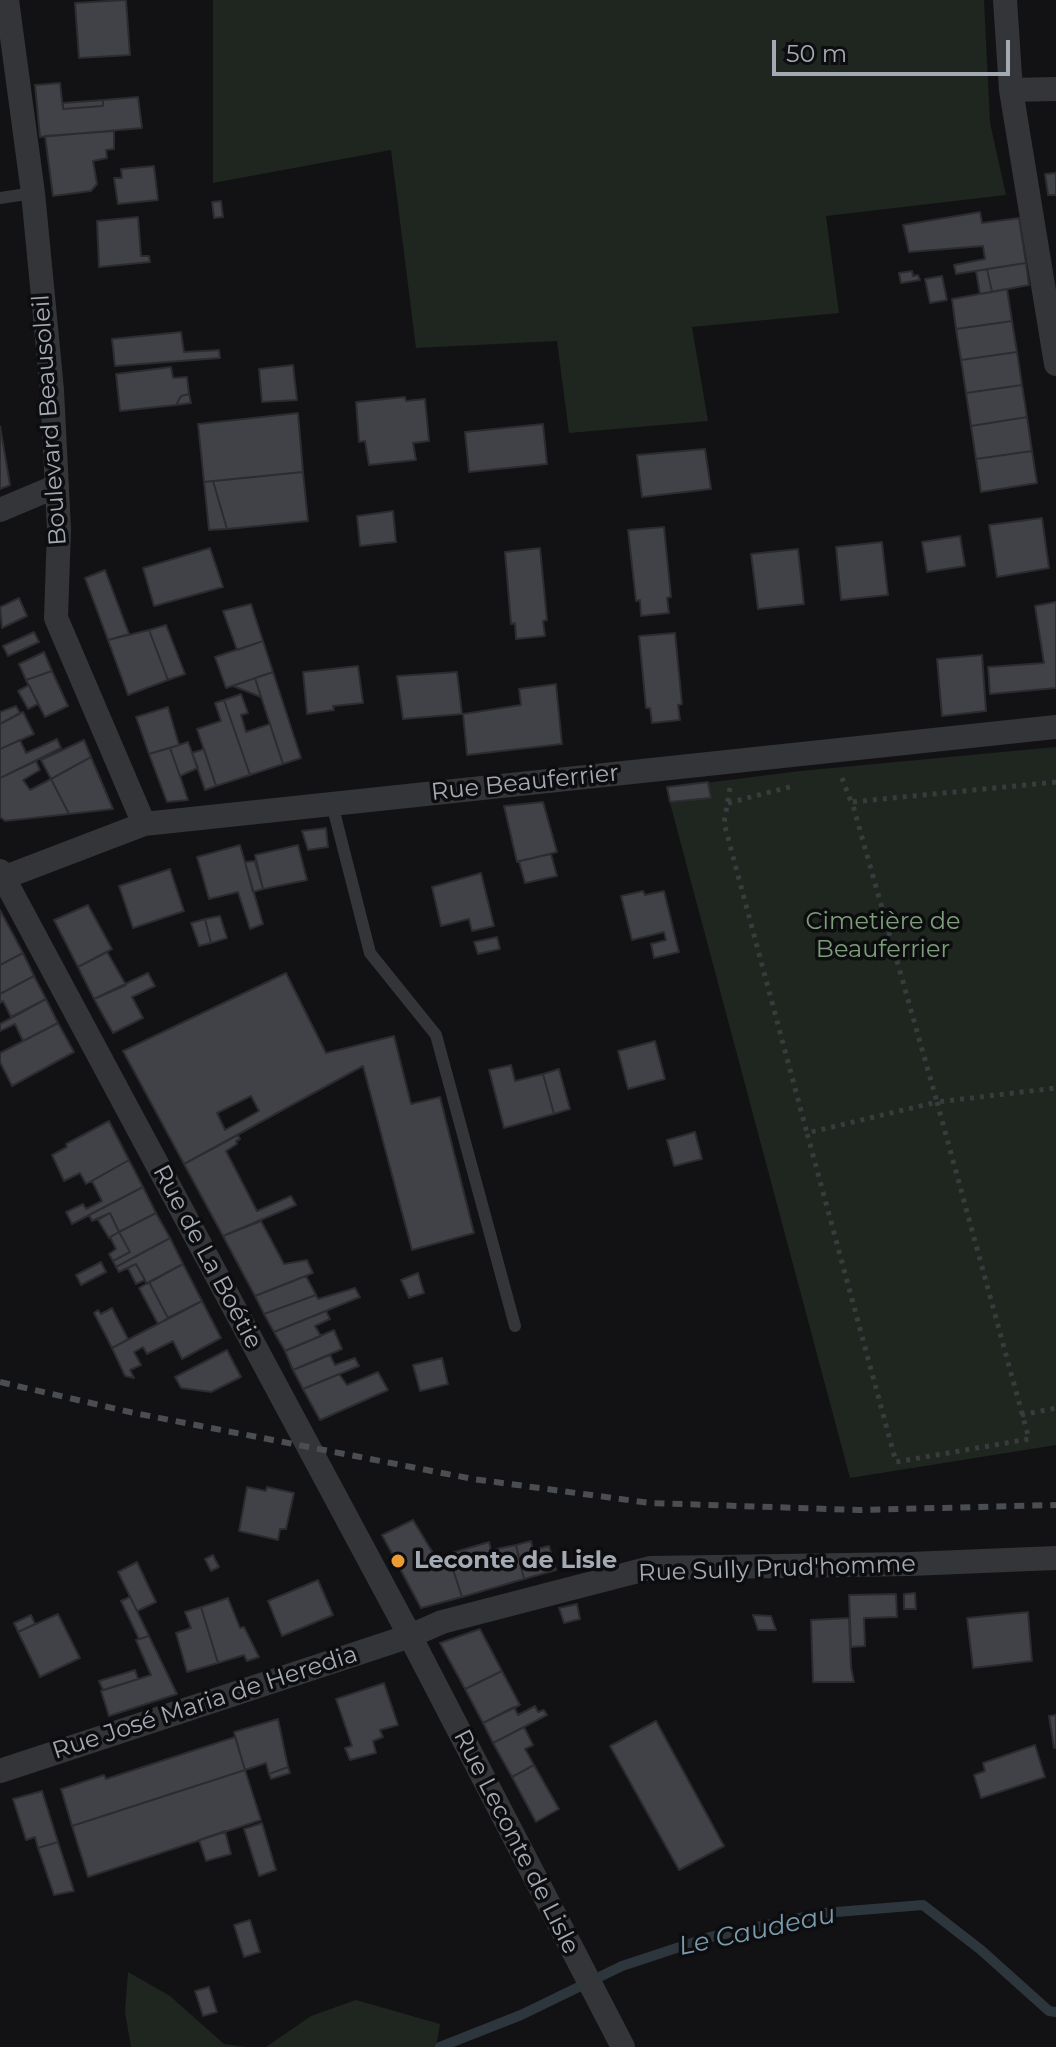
<!DOCTYPE html>
<html>
<head>
<meta charset="utf-8">
<style>
	body { margin:0 }
	#map { position:relative; width:1056px; height:2047px; overflow:hidden; background:#121214; font-family:Montserrat,sans-serif }
	canvas { display:block }
	.scale { position:absolute; left:772px; top:40px; width:238px; height:36px; box-sizing:border-box; border:4px solid #a4aab4; border-top:0; padding-left:10px; font-size:24px; line-height:28px; white-space:nowrap; color:#a4aab4; -webkit-text-stroke:6px #0d0d0f; paint-order:stroke }
</style>
</head>
<body>
<div id="map">
<canvas width="1056" height="2047"></canvas>
<div class="scale">50 m</div>
</div>
<script>
const context = document.querySelector('canvas').getContext('2d');
context.lineJoin = 'round';
function paint(path, color) { context.fillStyle = color; context.fill(path, 'evenodd'); }
function trace(path, color, width, dash) { context.strokeStyle = color; context.lineWidth = width; context.lineCap = dash ? 'butt' : 'round'; context.setLineDash(dash || []); context.stroke(path); }
function write(font, color, halo, rows, align = 'center') {
  context.font = font + ' Montserrat,sans-serif'; context.lineWidth = 7; context.setLineDash([]); context.textBaseline = 'middle'; context.strokeStyle = halo; context.fillStyle = color; for (const [text, x, y, turn = 0] of rows) {
    context.save(); context.translate(x, y); context.rotate((+turn || 0) * Math.PI / 180); context.textAlign = isNaN(turn) ? turn : align; if (halo) context.strokeText(text, 0, 0); context.fillText(text, 0, 0); context.restore();
  }
}
paint(new Path2D(`
	M213 0H984L990 123 1006 195 826 216 839 313 692 327 708 421 569 433 557 341 416 348 391 150 213 183Z
	M1056 747V1445L850 1478 666 788 800 771Z
	M128 1972 170 1996 224 2044 247 2047H131L125 2012Z
	M356 2000 440 2024 436 2047H266L311 2016Z`), '#1e261f');
trace(new Path2D(`
	M440 2047 521 2015 622 1966 710 1937 824 1913 923 1905 981 1950 1049 2011 1056 2012`), '#2c363c', 10);
const building = new Path2D(`
	M126 0 130 55 79 58 75 3Z
	M60 83 63 109 103 106V100L138 97 142 128 40 137 35 85Z
	M103 100V106L63 109V103Z
	M114 131V149L106 150 107 158 93 161 97 184 91 191 53 196 45 136Z
	M154 166 158 200 118 204 114 178H122L121 169Z
	M1056 173V195H1048L1045 174Z
	M221 201 223 217 214 218 212 202Z
	M980 212 982 223 1019 218 1026 263 956 274 954 265 985 259 983 246 909 252 903 225Z
	M138 217 141 256H149L150 262 99 267 97 221Z
	M1026 263 1029 285 992 292 987 269Z
	M987 269 992 292 980 294 976 271Z
	M912 271 913 276 918 275 920 280 901 283 899 273Z
	M942 276 947 300 930 303 925 279Z
	M1007 289 1012 321 956 329 952 299Z
	M1012 321 1017 352 961 360 956 329Z
	M181 332 184 352 219 350 220 358 115 366 112 339Z
	M1017 352 1022 385 966 393 961 360Z
	M293 365 297 400 262 402 259 369Z
	M171 367 173 378 187 377 189 394 181 396 176 405 120 411 116 374Z
	M1022 385 1027 417 971 426 966 393Z
	M189 394 191 403 176 405 181 396Z
	M405 397 406 401 425 399 429 441 413 443 416 460 369 465 365 441 359 442 356 402Z
	M298 413 303 472 204 482 198 424Z
	M1027 417 1032 451 976 459 971 426Z
	M543 424 547 464 469 472 465 432Z
	M0 426 10 485 0 489Z
	M705 449 711 489 642 497 637 455Z
	M1032 451 1037 483 981 492 976 459Z
	M303 472 308 521 227 529 213 481Z
	M213 481 227 529 209 530 204 482Z
	M393 511 396 542 360 546 357 516Z
	M1042 518 1049 568 997 577 989 525Z
	M664 527 671 597 667 598 669 613 641 616 640 600 636 601 628 530Z
	M960 536 965 566 927 572 922 542Z
	M882 542 888 595 841 600 836 547Z
	M210 548 223 587 154 606 143 568Z
	M540 548 547 620 543 621 545 636 516 639 515 623 511 624 505 552Z
	M798 549 804 604 758 609 751 554Z
	M105 570 129 634 108 640 85 578Z
	M19 598 27 616 2 628 0 607Z
	M1056 602V688L990 694 988 667 1044 663 1035 606Z
	M251 604 263 641 237 650 223 611Z
	M166 625 185 674 168 680 149 630Z
	M149 630 168 680 128 695 108 640Z
	M34 632 39 642 8 656 3 646Z
	M675 633 682 704 678 705 680 720 652 723 650 708H646L639 636Z
	M263 641 273 672 226 688 215 657Z
	M44 652 52 671 26 680 19 664Z
	M982 655 986 711 942 716 937 659Z
	M358 666 363 703 333 706 334 710 307 714 303 672Z
	M52 671 68 706 45 717 26 680Z
	M273 672 301 758 283 764 255 678Z
	M457 672 462 714 403 719 397 676Z
	M255 678 261 697 233 686Z
	M556 684 562 744 467 755 463 714 521 705 519 689Z
	M29 685 38 704 28 709 18 691Z
	M241 694 248 713 241 715 246 732 270 724 283 764 250 775 224 700Z
	M224 700 250 775 216 786 197 729 221 721 215 703Z
	M16 706 20 713 0 724V712Z
	M168 707 179 745 149 754 136 717Z
	M23 712 34 734 0 749V724Z
	M57 739 61 748 0 778V749L20 740 26 753Z
	M84 740 91 757 51 779 41 760Z
	M188 742 198 768 180 776 170 748Z
	M170 748 180 776 188 800 167 802 149 754Z
	M204 749 216 786 205 790 192 753Z
	M91 757 113 809 69 814 51 779Z
	M36 761 40 770 23 780 30 790 51 779 69 814 5 821 0 817V778Z
	M708 782 711 798 670 802 667 787Z
	M543 802 557 852 517 862 504 806Z
	M326 828 328 847 308 850 302 831Z
	M240 845 263 924 250 929 238 892 209 899 197 857Z
	M298 845 307 880 263 889 255 855Z
	M551 854 557 876 525 883 519 861Z
	M255 861 263 889 253 892 245 862Z
	M170 869 184 911 133 928 119 886Z
	M481 873 494 926 472 931 469 919 441 926 432 887Z
	M643 891 645 895 664 891 679 952 654 958 651 944 666 940 664 932 632 940 621 896Z
	M88 905 112 949 78 967 54 920Z
	M0 910 23 953 0 965Z
	M220 916 227 938 211 943 205 919Z
	M205 919 211 943 199 946 191 923Z
	M497 937 500 949 478 954 474 942Z
	M107 952 126 985 94 999 78 967Z
	M23 953 34 976 0 994V965Z
	M148 973 155 986 132 997 143 1018 113 1033 94 999Z
	M286 973 326 1053 394 1036 411 1104 440 1097 474 1233 412 1250 363 1066 184 1164 123 1051ZM251 1096 259 1111 225 1130 217 1113Z
	M34 976 46 999 11 1017 3 1001 0 1003V994Z
	M46 999 58 1023 23 1041 15 1024 0 1031V1024Z
	M58 1023 74 1052 12 1086 0 1062V1053Z
	M655 1041 665 1079 628 1089 618 1051Z
	M511 1065 515 1081 543 1074 554 1114 504 1128 489 1070Z
	M559 1069 570 1109 554 1114 543 1074Z
	M109 1121 129 1160 86 1184 80 1173 64 1181 52 1155 67 1147 66 1144Z
	M695 1132 702 1159 674 1166 667 1140Z
	M238 1135 240 1139 236 1141 237 1144 226 1151 257 1211 291 1196 296 1205 223 1236 184 1164Z
	M129 1160 143 1187 72 1224 66 1212 83 1204 86 1209 102 1201 92 1181Z
	M143 1187 156 1213 119 1232 110 1213 92 1221 89 1215Z
	M110 1213 119 1232 109 1238 98 1220Z
	M156 1213 170 1238 116 1267 113 1261 130 1252 119 1232Z
	M261 1221 284 1264 307 1260 313 1273 255 1296 223 1236Z
	M119 1232 130 1252 113 1261 109 1254 116 1249 110 1237Z
	M170 1238 183 1264 147 1284 136 1264 119 1272 116 1267Z
	M101 1262 106 1272 81 1285 76 1275Z
	M136 1264 145 1280 136 1284 128 1268Z
	M183 1264 202 1301 168 1318 149 1282Z
	M418 1273 424 1293 409 1298 401 1280Z
	M306 1276 316 1295 264 1314 255 1296Z
	M149 1282 168 1318 158 1324 139 1288Z
	M355 1288 360 1297 274 1332 264 1314 316 1295 318 1299Z
	M202 1301 221 1338 182 1359 173 1341 147 1354 143 1347 134 1352 141 1365 130 1370 134 1378 125 1376 112 1348Z
	M112 1308 128 1339 112 1348 94 1313 98 1310 101 1314Z
	M326 1311 330 1319 315 1326 321 1336 285 1351 274 1332Z
	M334 1330 342 1349 293 1370 285 1351Z
	M227 1350 241 1377 211 1392 181 1388 175 1377Z
	M330 1355 335 1365 355 1358 359 1366 303 1389 293 1370Z
	M442 1358 448 1384 420 1391 413 1365Z
	M378 1372 388 1390 320 1420 303 1389 339 1374 347 1385Z
	M247 1487 266 1491 267 1487 294 1493 286 1529H280L278 1540 239 1531Z
	M413 1520 436 1558 448 1554 462 1597 421 1608 382 1535Z
	M531 1541 533 1550 549 1546 556 1570 524 1579 516 1545Z
	M489 1542 491 1550 516 1545 524 1579 462 1597 448 1554Z
	M213 1555 219 1567 211 1571 205 1559Z
	M137 1562 156 1602 137 1611 118 1572Z
	M318 1580 333 1615 282 1636 268 1601Z
	M915 1593 916 1609H904V1594Z
	M896 1594 897 1617 864 1618 865 1646 851 1647 849 1595Z
	M130 1597 137 1611 149 1636 139 1639 121 1601Z
	M228 1598 240 1628 244 1627 259 1657 247 1661 244 1655 218 1663 201 1607Z
	M577 1604 580 1619 564 1623 559 1608Z
	M201 1607 218 1663 187 1672 176 1633 191 1628 185 1612Z
	M1028 1612 1032 1661 973 1668 967 1618Z
	M58 1614 80 1658 40 1677 18 1632Z
	M31 1615 35 1624 18 1632 14 1623Z
	M753 1615 771 1616 776 1630H758Z
	M849 1618 851 1667 854 1682H813L811 1620Z
	M480 1629 502 1671 465 1689 440 1643Z
	M149 1636 177 1694 109 1716 101 1691 151 1675 136 1640Z
	M135 1670 138 1679 103 1690 99 1681Z
	M502 1671 520 1705 483 1723 465 1689Z
	M384 1683 398 1725 380 1730 383 1737 373 1741 376 1753 350 1760 345 1748 352 1746 336 1699Z
	M535 1706 538 1712 544 1710 547 1715 493 1743 483 1723 514 1707 518 1715Z
	M1056 1715V1748H1054L1049 1716Z
	M278 1719 288 1767 269 1774 266 1763 245 1770 234 1732Z
	M656 1721 724 1846 679 1870 610 1746Z
	M524 1727 533 1745 525 1749 534 1765 512 1777 493 1743Z
	M235 1737 245 1770 72 1826 61 1789 104 1775 106 1779Z
	M1035 1745 1045 1777 981 1798 974 1775 985 1771 983 1763Z
	M534 1765 559 1809 536 1822 512 1777Z
	M288 1767 290 1773 271 1779 269 1774Z
	M245 1770 261 1820 88 1877 72 1826Z
	M42 1791 58 1842 38 1848 35 1837 26 1840 13 1799Z
	M262 1823 276 1870 259 1876 244 1829Z
	M225 1831 231 1854 206 1861 199 1840Z
	M58 1842 74 1891 54 1895 38 1848Z
	M250 1920 260 1952 244 1957 234 1925Z
	M209 1987 217 2012 203 2016 195 1991Z`);
paint(building, '#414247');
trace(building, '#2c2c30', 2);
trace(new Path2D(`
	M842 778 851 802
	M1056 782 852 802 937 1102 1056 1088
	M730 788 724 823 807 1133
	M728 803 793 786
	M937 1102 1029 1439 896 1462 807 1133Z
	M1021 1415 1056 1408`), '#393c3f', 5, [4, 6]);
trace(new Path2D(`
	M0 198 33 193
	M332 804 370 953 436 1035 515 1326`), '#333538', 12);
trace(new Path2D(`
	M7 0 33 193 52 390 59 529 56 618 144 824
	M1005 0 1011 90 1056 364
	M1011 90 1056 89
	M0 510 57 486
	M0 871 410 1636 623 2047
	M0 879 144 824 1056 727
	M0 1771 410 1636 442 1622 650 1568 910 1564 1056 1558`), '#333538', 24);
trace(new Path2D(`
	M0 1382 134 1413 473 1479 650 1503 859 1510 1056 1505`), '#4a4d51', 6, [10, 8]);
for (const [x, y, r, color] of [
	[398,1561,8,"#ec9a32"]
]) { const dot = new Path2D(); dot.arc(x, y, r, 0, 2 * Math.PI); context.fillStyle = color; context.fill(dot); trace(dot, '#0d0d0f', 3); }
write('24px', '#a4aab4', '#0d0d0f', [
	["Boulevard Beausoleil",50,420,-94],
	["Rue Beauferrier",525,783,-6],
	["Rue de La Boétie",207,1257,62],
	["Rue Sully Prud'homme",777,1569,-2],
	["Rue José Maria de Heredia",205,1703,-18],
	["Rue Leconte de Lisle",516,1842,63]
]);
write('24px', '#7d9e7b', '#0d0d0f', [
	["Cimetière de",883,922],
	["Beauferrier",883,950]
]);
write('bold 24px', '#a4aab4', '#0d0d0f', [
	["Leconte de Lisle",414,1561]
], 'left');
write('italic 26px', '#7b9cae', '#0d0d0f', [
	["Le Caudeau",757,1931,-12]
]);
</script>
</body>
</html>
